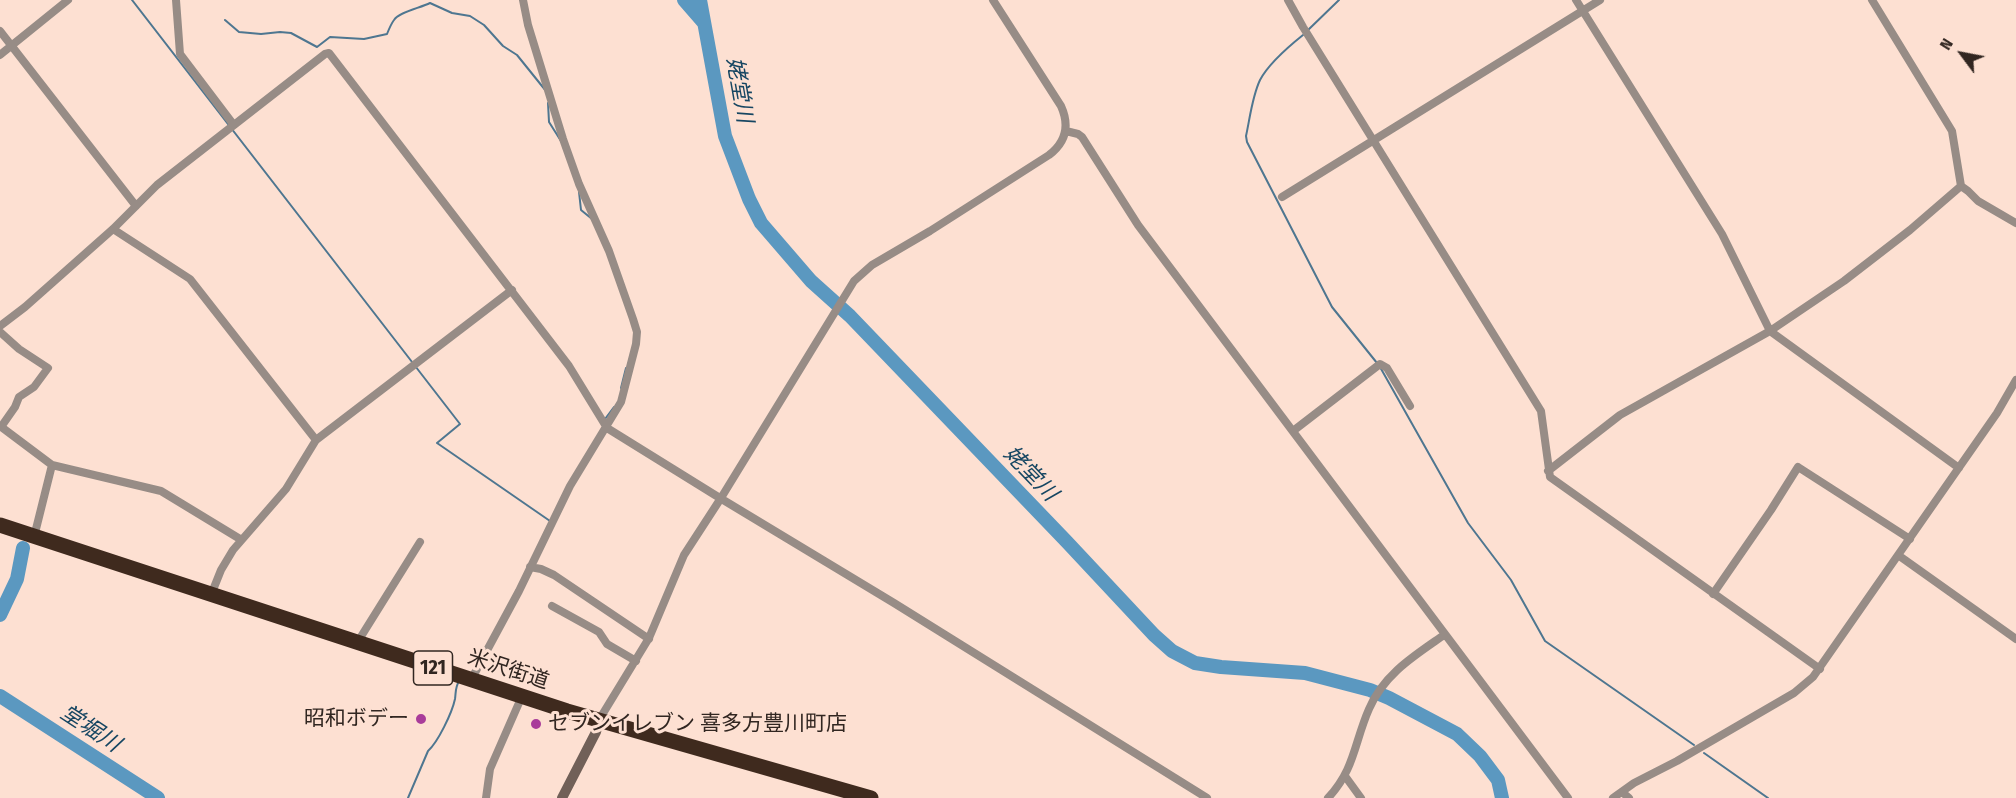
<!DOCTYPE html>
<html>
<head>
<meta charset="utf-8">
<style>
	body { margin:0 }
	#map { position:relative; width:2016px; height:798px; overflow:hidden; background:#fde0d2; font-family:"Fira Sans Condensed",sans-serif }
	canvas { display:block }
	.north { position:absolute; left:1932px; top:24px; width:60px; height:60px; -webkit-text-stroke:4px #fde0d2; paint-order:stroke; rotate:302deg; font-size:16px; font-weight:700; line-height:24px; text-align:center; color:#312621 }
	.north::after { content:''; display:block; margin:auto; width:21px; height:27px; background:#312621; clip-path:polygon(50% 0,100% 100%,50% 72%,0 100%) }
</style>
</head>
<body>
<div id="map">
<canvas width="2016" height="798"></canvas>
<div class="north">N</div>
</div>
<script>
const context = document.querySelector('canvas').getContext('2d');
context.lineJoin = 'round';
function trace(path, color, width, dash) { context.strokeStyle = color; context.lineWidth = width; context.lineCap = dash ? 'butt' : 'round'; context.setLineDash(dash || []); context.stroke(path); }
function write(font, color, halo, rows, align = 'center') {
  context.font = font + ' "Fira Sans Condensed","Noto Sans JP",sans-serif'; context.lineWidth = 6; context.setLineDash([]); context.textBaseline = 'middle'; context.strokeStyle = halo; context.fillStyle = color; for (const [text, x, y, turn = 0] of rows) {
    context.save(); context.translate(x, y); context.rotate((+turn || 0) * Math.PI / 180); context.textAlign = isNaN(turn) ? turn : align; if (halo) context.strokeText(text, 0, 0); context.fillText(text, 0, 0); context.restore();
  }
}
trace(new Path2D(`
	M132 0 460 424 437 443 550 521
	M225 20 239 32 261 34 280 32 291 33 317 47 330 37 364 39 387 34C389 29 391 24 394 20 399 12 420 8 430 3L452 13 470 16 484 25 503 46 517 55 546 91
	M1307 31 1339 0
	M1303 35C1288 47 1269 63 1260 80 1252 97 1250 118 1246 136L1247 142 1332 307 1377 363
	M548 103 549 122 561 141
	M579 192 581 210 592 219
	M1380 367 1468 523 1511 580 1545 641 1694 745
	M621 388 626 368
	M605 419 614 407
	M1704 753 1768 798
	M408 798 428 751C438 742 452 713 455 699 456 692 455 688 459 681`), '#4e7690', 2);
trace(new Path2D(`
	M684 0 704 23
	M700 0 725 136 749 199 761 223 811 281 850 316 1067 542 1154 635 1172 651 1195 663 1221 667 1305 673 1370 690 1389 698 1457 734 1480 756 1498 780 1502 798
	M0 615 17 579 23 548
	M0 696 158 798`), '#5b98c0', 14);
trace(new Path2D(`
	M176 0 180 54 233 124
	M1288 0 1303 27 1541 411 1550 477 1820 669
	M1576 0 1722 234 1770 331 1959 468
	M1872 0 1952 131 1961 186 1968 191 1978 201 2016 223
	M0 31 136 206
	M0 55 68 0
	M1066 131 1078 134 1082 137 1138 225 1568 798
	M1282 197 1600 0
	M113 229 190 279 316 440
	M0 326 25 307 113 229 157 185 325 54 329 53 569 366 607 428 715 495 894 603 1207 798
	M0 332 19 349 48 368 34 387 19 397 15 407 1 427
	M0 426 52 465 161 491 240 539
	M1293 431 1380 364 1387 368 1410 406
	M1548 471 1620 415 1770 331 1844 281 1910 230 1961 186
	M34 537 52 465
	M1898 555 2016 639
	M530 567 541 569 554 575 649 639
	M1713 594 1771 510 1798 467 1910 539
	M211 595 221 570 233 550 286 489 316 440 512 290
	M552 606 599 632 607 644 636 661
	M357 643 420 542
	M471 680 519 591 570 486 621 402 636 344 637 332 633 319 609 251 579 184 563 139 528 25 523 0
	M599 720 649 638 684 555 721 498 854 281 872 265 930 231 1049 155C1066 142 1070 126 1061 106L993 0
	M1345 776 1361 798
	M1622 792 1629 798
	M486 798 490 769 522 696
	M1328 798C1355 769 1354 743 1369 709 1384 674 1414 656 1444 635
	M1613 798 1634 783 1677 761 1794 693 1813 677 1997 413 2016 380`), '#978c86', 8);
trace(new Path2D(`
	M562 798 596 732 599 720`), '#716058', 10);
trace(new Path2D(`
	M0 525 567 711 871 798`), '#3f2a1e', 15);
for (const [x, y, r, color] of [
	[421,719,6,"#a93c9a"],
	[536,724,6,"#a93c9a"]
]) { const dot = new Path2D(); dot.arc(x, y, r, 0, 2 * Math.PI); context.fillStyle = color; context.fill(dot); trace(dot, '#fde0d2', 2); }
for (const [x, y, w] of [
	[433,668,39]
]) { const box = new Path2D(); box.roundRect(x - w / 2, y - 17, w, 34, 4.5); context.fillStyle = '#fde0d2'; context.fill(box); trace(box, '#312621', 1.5); }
write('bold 20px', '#312621', null, [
	["121",433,668]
]);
write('21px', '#312621', '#fde0d2', [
	["米沢街道",508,670,18]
]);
write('21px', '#312621', '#fde0d2', [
	["昭和ボデー",409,719],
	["セブンイレブン 喜多方豊川町店",548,724,"left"]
], 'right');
write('italic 22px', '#164662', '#fde0d2', [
	["姥堂川",739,90,80],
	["姥堂川",1030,474,46],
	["堂堀川",90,729,33]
]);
</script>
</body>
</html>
